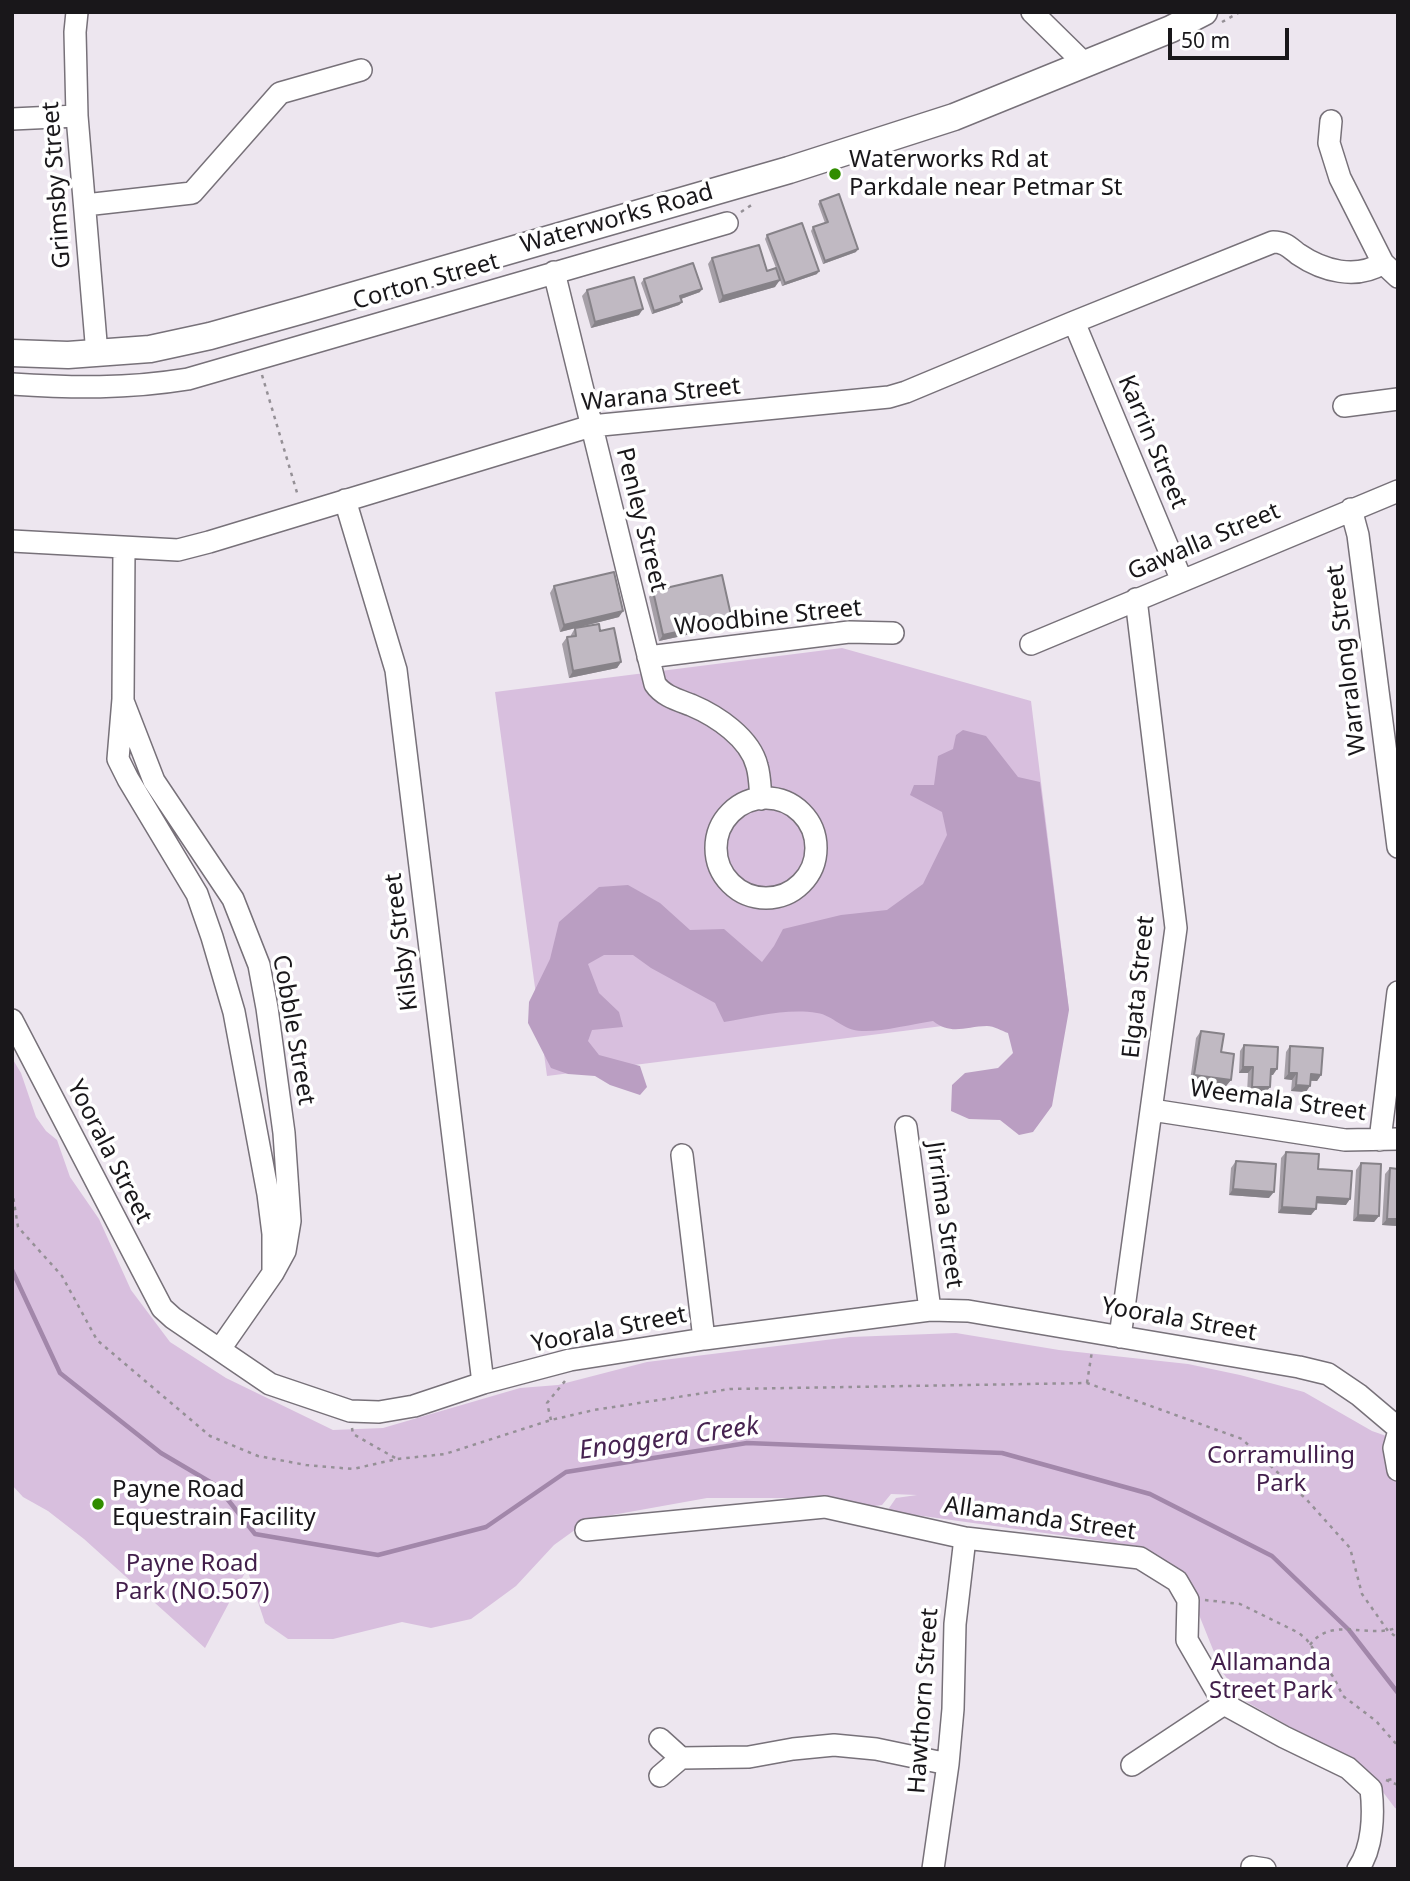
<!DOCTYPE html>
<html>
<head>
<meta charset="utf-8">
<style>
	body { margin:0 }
	#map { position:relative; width:1410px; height:1881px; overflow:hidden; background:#ede6ef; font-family:"Noto Sans",sans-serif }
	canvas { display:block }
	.frame { position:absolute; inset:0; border:14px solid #19171a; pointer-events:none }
	.scale { position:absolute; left:1168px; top:28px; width:121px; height:32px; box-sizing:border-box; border:4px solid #19171a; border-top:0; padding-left:9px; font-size:21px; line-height:24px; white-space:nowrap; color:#19171a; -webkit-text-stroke:5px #fff; paint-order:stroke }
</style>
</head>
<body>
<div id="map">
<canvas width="1410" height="1881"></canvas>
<div class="frame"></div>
<div class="scale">50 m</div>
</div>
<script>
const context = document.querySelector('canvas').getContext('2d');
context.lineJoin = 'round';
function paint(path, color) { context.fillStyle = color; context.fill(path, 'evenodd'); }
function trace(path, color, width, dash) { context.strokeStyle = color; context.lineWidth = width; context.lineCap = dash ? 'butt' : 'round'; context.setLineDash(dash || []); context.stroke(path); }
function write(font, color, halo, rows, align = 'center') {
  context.font = font + ' "Noto Sans",sans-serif'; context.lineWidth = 7; context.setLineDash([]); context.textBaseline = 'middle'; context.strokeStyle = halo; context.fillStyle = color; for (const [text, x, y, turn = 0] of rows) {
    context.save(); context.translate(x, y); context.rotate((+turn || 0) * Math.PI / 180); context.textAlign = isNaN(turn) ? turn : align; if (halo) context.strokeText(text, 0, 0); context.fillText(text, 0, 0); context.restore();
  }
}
paint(new Path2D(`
	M842 648 1031 701 1069 1010 547 1076 495 692Z
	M12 1058 21 1073 36 1117 46 1131 57 1140 70 1177 99 1219 131 1290 170 1342 226 1378 333 1430 383 1428 520 1388 558 1385 647 1362 850 1337 956 1333 1059 1350 1188 1364 1240 1375 1304 1392 1372 1431 1392 1438 1398 1443V1809L1395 1808 1367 1771 1245 1701 1222 1672 1183 1575 1145 1547 887 1511 896 1498 917 1495 891 1494 882 1505 875 1506 807 1498H707L590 1519 554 1545 516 1586 471 1619 431 1628 402 1622 333 1639H288L265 1623 247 1569 205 1648 84 1539 48 1511 23 1497 12 1485Z`), '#d8bfde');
paint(new Path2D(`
	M963 730 986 736 1018 777 1040 782 1069 1010 1052 1106 1033 1132 1019 1135 1000 1120 969 1119 951 1111 952 1085 965 1073 998 1068 1013 1053 1008 1033C1002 1031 994 1026 987 1026 966 1026 952 1036 933 1021 913 1024 881 1032 862 1031 843 1031 833 1015 817 1013 787 1008 754 1017 724 1022L715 1003 651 968 633 955H604L588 964 599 993 619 1012 623 1027 592 1030 588 1041 599 1055 640 1066 647 1087 640 1095 610 1085 595 1076 568 1074 551 1068 528 1023 529 1002 550 959 559 922 599 887 628 885 660 903 690 930 724 929 762 962 774 946 783 929 841 915 887 910 923 884 947 835 942 812 910 795 914 785H934L938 756 953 749 956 735Z`), '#ba9ec2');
trace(new Path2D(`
	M12 1270 60 1373 161 1453 217 1486 255 1534 378 1555 486 1527 566 1472 747 1443 1002 1453 1150 1494 1272 1556 1349 1630 1398 1693`), '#a287aa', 4.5);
const minor = new Path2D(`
	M77 12 75 32 77 116 97 354
	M1032 12 1086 65
	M12 119 77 116
	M1331 121 1329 143 1340 178 1383 263
	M85 205 192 193 280 93 361 70
	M554 272 655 684C663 696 678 700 691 705 717 716 750 738 757 766 760 776 760 788 761 799
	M1074 322 1182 581
	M12 384C74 388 126 389 188 379L727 223
	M1344 406 1398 399
	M345 500 396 670 483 1383
	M1351 509 1358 535 1398 847
	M12 541 178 550 209 542 591 426 889 397 906 392 1074 322 1273 242C1285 242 1289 247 1298 254 1323 271 1356 280 1383 263L1398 277
	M124 548 123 699 118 759 128 779 197 894 212 937 234 1012 268 1194 273 1234V1273
	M1031 644 1398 491
	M648 657 849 632 893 633
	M123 701 154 781 233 899 259 965 267 1008 284 1133 290 1221 285 1251 273 1273 220 1349
	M716 848a50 50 0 1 1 100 0a50 50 0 1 1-100 0Z
	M12 1020 162 1308 173 1318 270 1384 350 1411 379 1412 414 1406 483 1383 570 1360 704 1339 930 1310 968 1311 1299 1367 1328 1374 1359 1395 1398 1428
	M1152 1110 1345 1140 1398 1139
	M906 1127 930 1310
	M1380 1140 1398 992
	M682 1155 704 1339
	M1120 1337 1176 928 1136 599
	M1398 1434 1394 1448 1398 1470
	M586 1530 825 1507 965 1538 1140 1558 1177 1581 1188 1600 1187 1640 1224 1704 1284 1737 1348 1768 1371 1789C1374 1814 1373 1848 1358 1869
	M660 1739 681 1758
	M1132 1765 1224 1704
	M660 1776 681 1758 749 1757 793 1749 834 1745 876 1749 948 1764
	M1252 1867 1265 1869
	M933 1869 948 1764 953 1709 955 1624 965 1538`);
const major = new Path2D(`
	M12 353 68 355 150 349 210 336 303 310 789 170 954 117 1171 29 1204 12`);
trace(minor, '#777179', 24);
trace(major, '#777179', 29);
trace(new Path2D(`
	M1222 22 1240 12
	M741 212 753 204
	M262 375 298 496
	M12 1190 18 1227 62 1276 97 1340 210 1436 258 1456 306 1465 353 1469 397 1459 445 1454 551 1420 594 1410 730 1389 1087 1383 1242 1439 1307 1500 1350 1548 1362 1594 1388 1631 1398 1638
	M1087 1383 1092 1351
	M551 1420 547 1403 565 1381
	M352 1428 353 1434 397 1459
	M1205 1600 1240 1604 1299 1633 1307 1640 1334 1678 1343 1696 1376 1721 1398 1746
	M1310 1645C1331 1615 1370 1640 1398 1627
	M1386 1780 1398 1785
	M1388 1780 1398 1778`), '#959096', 2.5, [3.5, 5]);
trace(minor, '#fff', 21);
trace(major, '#fff', 26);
paint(new Path2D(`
	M820 201 856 252 823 264 811 231 813 227 825 223 818 204Z
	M767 235 817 274 782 286 778 274 775 287 719 303 708 264 712 258 767 271 776 268 765 239Z
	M644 279 700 292 681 299 682 302 679 305 652 314 641 283Z
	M587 290 639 315 591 328 582 296Z
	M554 586 619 617 560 632 550 593Z
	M653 591 727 626 659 641 649 597Z
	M575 628 600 631 621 662 617 668 569 678 562 644 567 637H571V635Z
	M1201 1031 1221 1052 1231 1080 1226 1086 1190 1081 1196 1038Z
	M1244 1045 1273 1075H1270L1265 1094 1247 1093 1248 1073H1239L1240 1051Z
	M1290 1046 1321 1075 1317 1081H1310L1306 1092 1291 1091 1292 1080 1284 1079 1286 1052Z
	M1286 1152 1318 1169 1346 1205 1316 1203 1311 1215 1278 1213 1281 1158Z
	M1236 1161 1269 1198 1229 1195 1231 1168Z
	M1361 1163 1379 1216 1374 1222 1353 1221 1356 1170Z
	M1390 1168 1398 1169V1226L1382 1225 1385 1174Z`), '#a59fa7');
paint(new Path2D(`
	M858 249 856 252 823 264 825 261Z
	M819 271 817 274 782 286 785 283Z
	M780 280 775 287 719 303 723 296Z
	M702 289 700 292 678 300 680 296Z
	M682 302 679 305 652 314 654 311Z
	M643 309 639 315 591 328 595 322Z
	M623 611 619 617 560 632 564 625Z
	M732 620 727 626 659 641 663 635Z
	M621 662 617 668 569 678 573 671Z
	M1243 1067H1253L1248 1073H1239Z
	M1271 1069H1277L1273 1075H1266Z
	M1289 1073H1297L1292 1080 1284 1079Z
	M1311 1074 1321 1075 1317 1081 1306 1080Z
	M1194 1075 1231 1080 1226 1086 1190 1081Z
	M1296 1085 1310 1086 1306 1092 1291 1091Z
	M1252 1087H1270L1265 1094 1247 1093Z
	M1233 1189 1274 1192 1269 1198 1229 1195Z
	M1317 1197 1350 1199 1346 1205 1312 1203Z
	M1282 1207 1316 1209 1311 1215 1278 1213Z
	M1358 1215 1379 1216 1374 1222 1353 1221Z
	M1387 1219H1398V1226L1382 1225Z`), '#868288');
const building = new Path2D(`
	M839 194 858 249 825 261 813 227 828 222 820 201Z
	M802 223 819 271 785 283 767 235Z
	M759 245 767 271 776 268 780 280 723 296 712 258Z
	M693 263 702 289 680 296 682 302 654 311 644 279Z
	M634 277 643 309 595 322 587 290Z
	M614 572 623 611 564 625 554 586Z
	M722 575 732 620 663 635 653 591Z
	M599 624 600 631 614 628 621 662 573 671 567 637 576 636 575 628Z
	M1201 1031 1224 1034 1221 1052 1234 1054 1231 1080 1194 1075Z
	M1244 1045 1278 1047 1277 1069H1271L1270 1087H1252L1253 1067H1243Z
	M1290 1046 1323 1048 1321 1075 1311 1074 1310 1086 1296 1085 1297 1073H1289Z
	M1286 1152 1319 1154 1318 1169 1352 1171 1350 1199 1317 1197 1316 1209 1282 1207Z
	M1236 1161 1276 1164 1274 1192 1233 1189Z
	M1361 1163 1381 1164 1379 1216 1358 1215Z
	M1390 1168 1398 1169V1219H1387Z`);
paint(building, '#c0b9c2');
trace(building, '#868288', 2);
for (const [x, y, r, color] of [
	[835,174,7,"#318d00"],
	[98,1504,7,"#318d00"]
]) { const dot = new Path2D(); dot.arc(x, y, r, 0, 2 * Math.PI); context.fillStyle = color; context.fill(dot); trace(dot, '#fff', 2.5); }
write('24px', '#19171a', '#fff', [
	["Waterworks Rd at",849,160],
	["Parkdale near Petmar St",849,188],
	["Payne Road",112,1490],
	["Equestrain Facility",112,1518]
], 'left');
write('24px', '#19171a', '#fff', [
	["Grimsby Street",57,185,-94],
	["Waterworks Road",617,219,-16],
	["Corton Street",426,282,-16],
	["Warana Street",661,395,-6],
	["Karrin Street",1152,442,67],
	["Penley Street",641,520,76],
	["Gawalla Street",1204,542,-23],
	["Woodbine Street",768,618,-6],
	["Warralong Street",1347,660,-97],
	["Kilsby Street",402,942,-97],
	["Elgata Street",1139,987,-84],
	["Cobble Street",293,1030,80],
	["Weemala Street",1278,1101,8],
	["Yoorala Street",109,1152,63],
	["Jirrima Street",944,1215,82],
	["Yoorala Street",1179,1320,10],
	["Yoorala Street",609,1330,-11],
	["Allamanda Street",1040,1519,8],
	["Hawthorn Street",924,1701,-86]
]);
write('24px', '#421e4b', '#fff', [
	["Corramulling",1281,1456],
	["Park",1281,1484],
	["Payne Road",192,1564],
	["Park (NO.507)",192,1592],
	["Allamanda",1271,1663],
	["Street Park",1271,1691]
]);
write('italic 26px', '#472351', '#fff', [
	["Enoggera Creek",669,1439,-8]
]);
</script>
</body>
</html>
